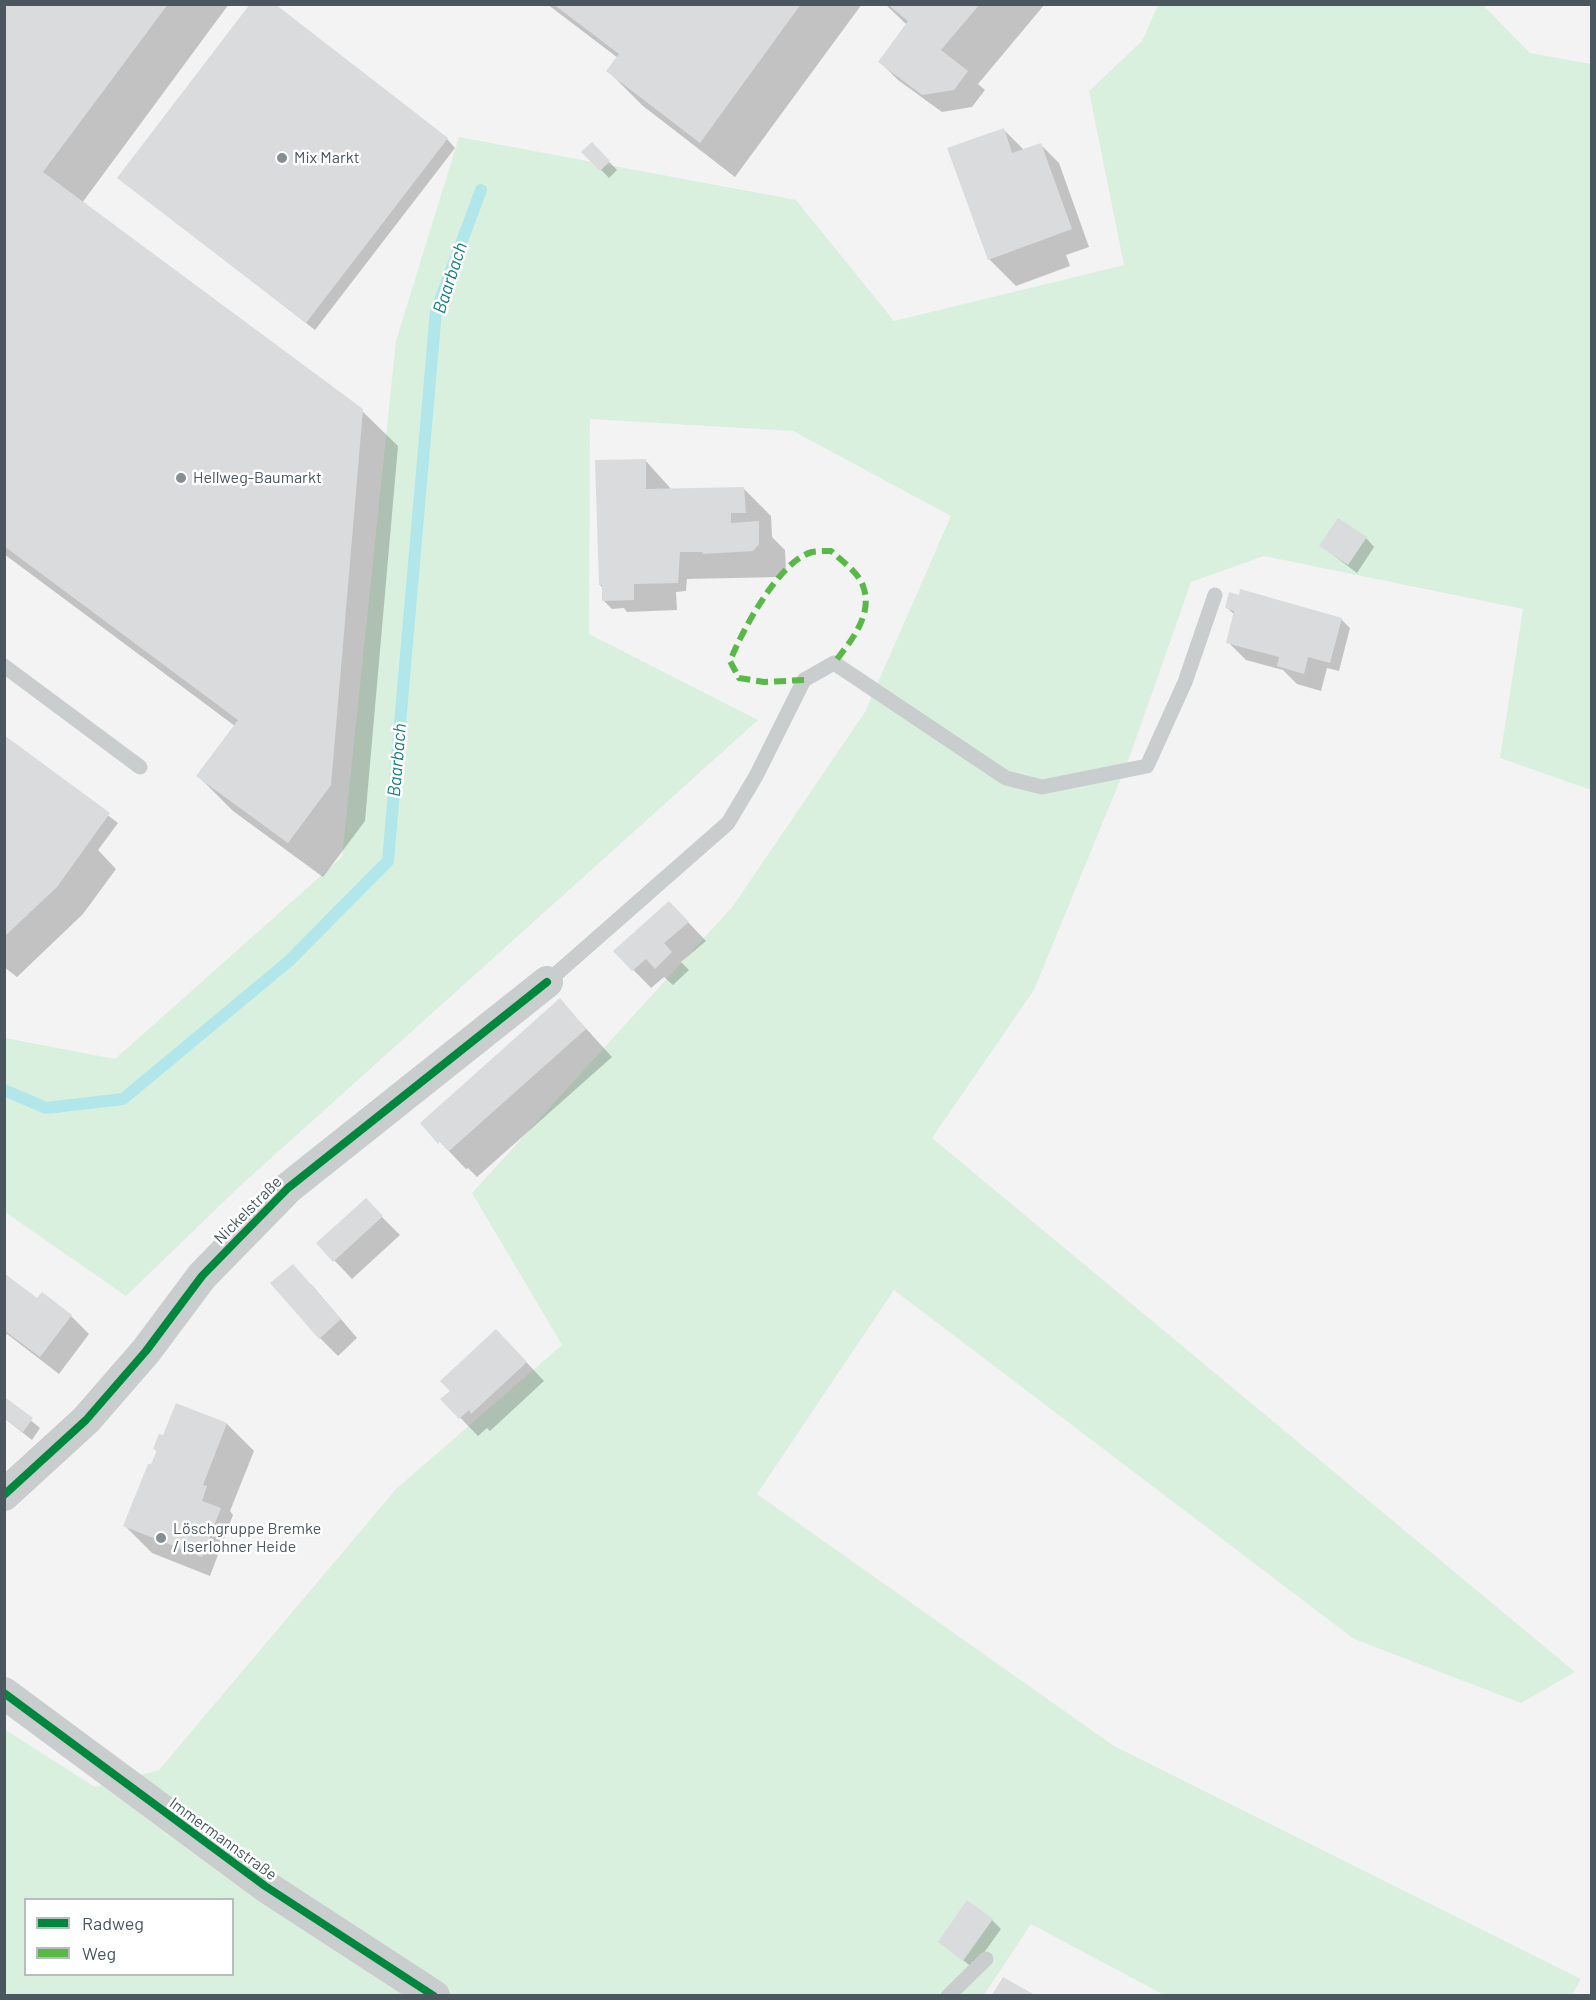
<!DOCTYPE html>
<html>
<head>
<meta charset="utf-8">
<style>
	body { margin:0 }
	#map { position:relative; width:1596px; height:2000px; overflow:hidden; background:#f3f3f3; font-family:Barlow,sans-serif }
	canvas { display:block }
	.frame { position:absolute; inset:0; border:6px solid #4a575e; pointer-events:none }
	.legend { position:absolute; left:24px; top:1898px; width:210px; height:78px; box-sizing:border-box; background:#fff; border:2px solid #b7bcbf; margin:0; padding:8px 10px; list-style:none; font-size:18px; color:#4a575e }
	.legend li { display:flex; align-items:center; gap:12px; height:30px }
	.legend b { width:30px; border:2px solid #b7bcbf }
</style>
</head>
<body>
<div id="map">
<canvas width="1596" height="2000"></canvas>
<div class="frame"></div>
<ul class="legend">
<li><b style="height:8px;background:#00873e"></b>Radweg</li>
<li><b style="height:8px;background:#58b947"></b>Weg</li>
</ul>
</div>
<script>
const context = document.querySelector('canvas').getContext('2d');
context.lineJoin = 'round';
function paint(path, color) { context.fillStyle = color; context.fill(path, 'evenodd'); }
function trace(path, color, width, dash) { context.strokeStyle = color; context.lineWidth = width; context.lineCap = dash ? 'butt' : 'round'; context.setLineDash(dash || []); context.stroke(path); }
function write(font, color, halo, rows, align = 'center') {
  context.font = font + ' Barlow,sans-serif'; context.lineWidth = 5; context.setLineDash([]); context.textBaseline = 'middle'; context.strokeStyle = halo; context.fillStyle = color; for (const [text, x, y, turn = 0] of rows) {
    context.save(); context.translate(x, y); context.rotate((+turn || 0) * Math.PI / 180); context.textAlign = isNaN(turn) ? turn : align; if (halo) context.strokeText(text, 0, 0); context.fillText(text, 0, 0); context.restore();
  }
}
paint(new Path2D(`
	M1158 5H1483L1530 53 1591 64V790L1500 758 1523 609 1264 556 1191 582 1130 756 1034 990 932 1138 1575 1672 1521 1703 1354 1639 894 1290 757 1494 1114 1746 1581 1979 1572 1995H1164L1031 1924 984 1995H5L4 1729 95 1787 159 1770 396 1489 562 1345 472 1193 733 906 865 712 951 516 793 431 590 419 589 634 758 720 240 1186 126 1296 5 1212V1038L115 1059 342 857 396 341 459 137 796 200 894 321 1124 265 1089 91 1142 41ZM26 1900H232V1974H26Z`), '#d9f0df');
paint(new Path2D(`
	M4 4H229L82 203 362 411 398 446 365 821 323 877 233 811 198 776 235 726 4 554Z
	M547 4H862L735 177 643 106 608 71 618 58Z
	M885 4H1045L978 84 985 90 972 107 942 112 898 80 880 62 907 25Z
	M1003 129 1024 150 1040 144 1059 163 1089 247 1066 255 1070 266 1016 286 989 259Z
	M447 139 455 148 315 330 119 178Z
	M592 144 617 170 609 178 584 152Z
	M645 460 672 490 744 489 771 516 772 537 785 550 786 572 780 577 687 579 686 591 676 592 677 610 627 612 624 608 612 609 603 600V588L600 585Z
	M1366 538 1374 547 1357 573 1321 546Z
	M1227 608 1341 619 1350 628 1339 671 1327 668 1321 691 1297 684 1283 670 1246 660 1228 642 1235 615Z
	M4 737 118 823 98 850 116 869 83 914 17 977 4 967Z
	M687 921 706 941 681 962 689 970 673 985 664 977 651 988 615 951Z
	M560 1000 612 1057 477 1177 468 1168 466 1169 422 1123Z
	M365 1200 400 1235 352 1279 318 1243Z
	M4 1275 38 1300 71 1316 89 1334 59 1374 7 1334 4 1337Z
	M311 1284 357 1338 338 1356 320 1338Z
	M514 1349 544 1381 490 1431 487 1428 478 1436 442 1399Z
	M6 1400 40 1428 32 1440 4 1418Z
	M176 1405 227 1424 254 1451 230 1511 233 1515 210 1576 152 1553 125 1526 158 1452 155 1449 164 1437Z
	M992 1920 1001 1929 973 1968 940 1942Z
	M1004 1979 1032 1996H994Z`), '#0003');
trace(new Path2D(`
	M4 1090 46 1108 123 1099 289 961 388 861 436 311 481 190`), '#b1e7ea', 12);
paint(new Path2D(`
	M4 4H168L43 172 363 409 331 785 288 843 196 776 238 720 4 546Z
	M250 4H275L448 138 306 323 117 178Z
	M553 4H801L700 143 606 71 619 54Z
	M887 4H980L941 50 968 71 954 90 922 95 878 62 908 21Z
	M1004 128 1012 153 1041 143 1072 229 988 260 947 148Z
	M592 142 610 161 600 171 581 152Z
	M646 459V489L744 487 746 513H731V523L759 521V544L753 551 702 554 703 552H680L678 583 634 584V600L602 601V585H599L595 460Z
	M1338 518 1367 537 1348 565 1319 546Z
	M1240 589 1342 618 1330 663 1308 657 1304 674 1277 666 1279 657 1226 643 1234 611 1225 608 1229 592 1239 595Z
	M4 735 110 813 57 887 4 937Z
	M669 901 689 922 664 943 672 952 655 969 646 959 632 971 613 951Z
	M560 998 586 1029 449 1151 440 1141 438 1144 420 1123Z
	M366 1198 383 1216 333 1262 316 1243Z
	M293 1264 341 1319 319 1339 270 1283Z
	M4 1273 37 1298 42 1292 72 1315 40 1357 4 1330Z
	M496 1329 527 1362 471 1414 469 1410 459 1419 440 1399 450 1391 440 1381Z
	M6 1398 33 1418 23 1432 4 1418Z
	M176 1403 227 1423 203 1485 207 1486 202 1501 221 1508 202 1557 123 1526 148 1464H151L157 1450 153 1449 159 1434 163 1435Z
	M967 1900 993 1919 963 1961 938 1942Z
	M1003 1977 1035 1995H992Z`), '#dadbdc');
trace(new Path2D(`
	M4 666 140 767
	M547 982 728 823 756 776 804 680 834 663 1006 778 1042 787 1147 766 1185 682 1215 595
	M948 1996 986 1959`), '#cacdce', 15);
trace(new Path2D(`
	M4 1495 86 1420 146 1351 202 1276 288 1188 547 982
	M4 1693 265 1886 434 1996`), '#cacdce', 32);
trace(new Path2D(`
	M804 680 764 682 739 678 730 661C742 631 779 561 812 552 818 551 825 551 831 551 841 560 859 573 863 586 874 615 850 642 834 663`), '#58b947', 6, [12, 6]);
trace(new Path2D(`
	M4 1495 86 1420 146 1351 202 1276 288 1188 547 982
	M4 1693 265 1886 434 1996`), '#00873e', 8);
for (const [x, y, r, color] of [
	[282,158,6,"#858e92"],
	[181,478,6,"#858e92"],
	[161,1538,6,"#858e92"]
]) { const dot = new Path2D(); dot.arc(x, y, r, 0, 2 * Math.PI); context.fillStyle = color; context.fill(dot); trace(dot, '#fff', 2); }
write('16px', '#4a575e', '#fff', [
	["Mix Markt",294,158],
	["Hellweg-Baumarkt",193,478],
	["Löschgruppe Bremke",173,1529],
	["/ Iserlohner Heide",173,1547]
], 'left');
write('16px', '#4a575e', '#fff', [
	["Nickelstraße",248,1210,-45],
	["Immermannstraße",223,1839,36]
]);
write('italic 18px', '#167f87', '#fff', [
	["Baarbach",450,278,-72],
	["Baarbach",397,760,-85]
]);
</script>
</body>
</html>
